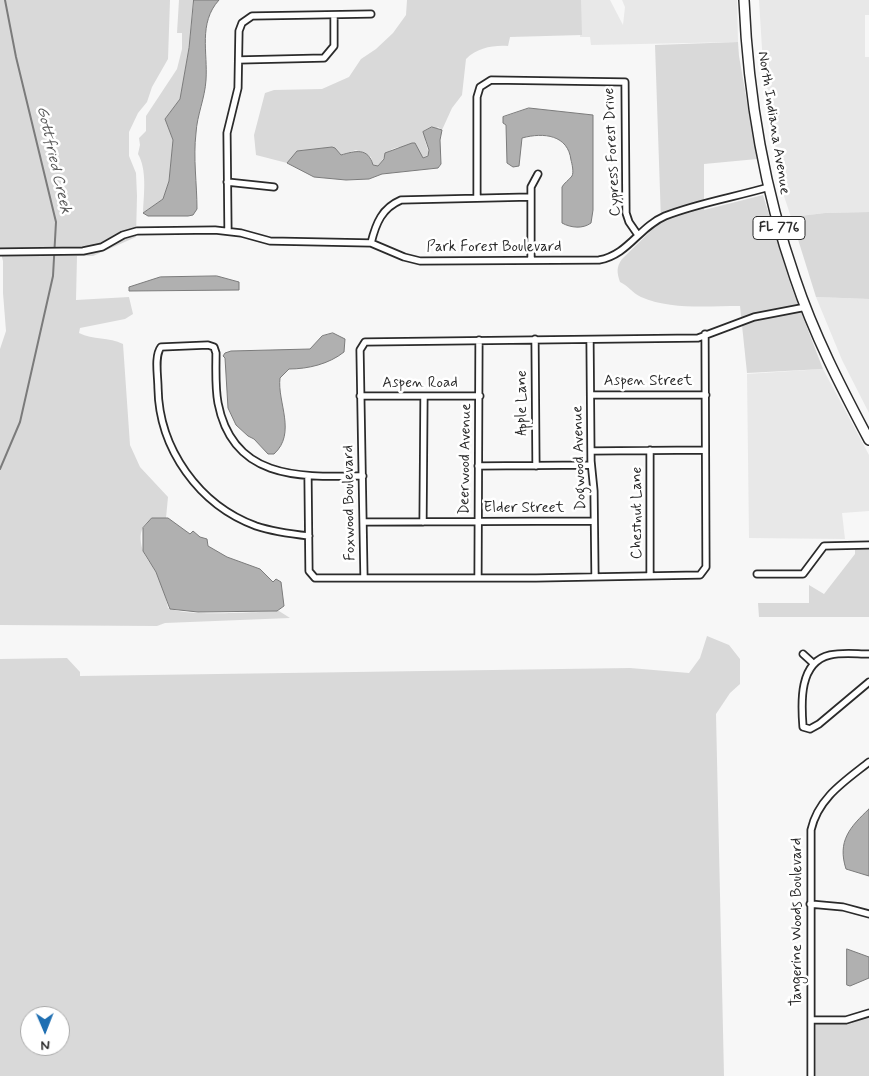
<!DOCTYPE html>
<html>
<head>
<meta charset="utf-8">
<style>
	body { margin:0 }
	#map { position:relative; width:869px; height:1076px; overflow:hidden; background:#f7f7f7; font-family:Mynerve,sans-serif }
	canvas { display:block }
	.north { position:absolute; left:20px; top:1006px; width:50px; height:50px; box-sizing:border-box; background:#fff; border:1px solid #aaa; border-radius:50%; rotate:179deg; font-size:14px; font-weight:700; line-height:20px; text-align:center; color:#2b2b2b }
	.north::after { content:''; display:block; margin:auto; width:18px; height:22px; background:#1f6fb2; clip-path:polygon(50% 0,100% 100%,50% 72%,0 100%) }
</style>
</head>
<body>
<div id="map">
<canvas width="869" height="1076"></canvas>
<div class="north">N</div>
</div>
<script>
const context = document.querySelector('canvas').getContext('2d');
context.lineJoin = 'round';
function paint(path, color) { context.fillStyle = color; context.fill(path, 'evenodd'); }
function trace(path, color, width, dash) { context.strokeStyle = color; context.lineWidth = width; context.lineCap = dash ? 'butt' : 'round'; context.setLineDash(dash || []); context.stroke(path); }
function write(font, color, halo, rows, align = 'center') {
  context.font = font + ' Mynerve,sans-serif'; context.lineWidth = 5; context.setLineDash([]); context.textBaseline = 'middle'; context.strokeStyle = halo; context.fillStyle = color; for (const [text, x, y, turn = 0] of rows) {
    context.save(); context.translate(x, y); context.rotate((+turn || 0) * Math.PI / 180); context.textAlign = isNaN(turn) ? turn : align; if (halo) context.strokeText(text, 0, 0); context.fillText(text, 0, 0); context.restore();
  }
}
paint(new Path2D(`
	M581 0H610L623 25 625 7 622 0H737L738 42 591 45 590 37H580Z
	M759 0H869V15H865V57H869V212L825 213 791 217 783 193 764 81Z
	M816 297 869 299V413L842 360Z
	M823 369 869 455V511L842 513 845 539 749 538 747 374Z`), '#e8e8e8');
paint(new Path2D(`
	M0 0H170L168 59 152 87 147 102 138 113 129 132V156L136 173 137 196 136 237 93 256H77L76 300 129 297 133 314 125 319 80 328 79 333C93 340 109 337 123 344L130 445 140 467 168 497 166 518C145 520 136 528 143 551 146 559 153 566 157 574 162 585 166 597 168 608 187 617 255 612 279 611L290 618 165 623 157 626 0 625V349L6 331 3 293V261L0 250Z
	M179 0H194L189 48 180 99 165 119 173 140 169 181 163 199 143 213C144 192 147 170 138 154L140 145 139 138 146 131V116L177 69 182 49V33H177Z
	M407 0H581L582 35 510 37 508 46C493 45 477 48 466 59L462 95 452 108 442 130 438 127 425 140 429 154 423 158C415 146 394 142 385 156 383 159 381 162 378 166L373 165 371 157 356 150 341 155 332 147 298 151 287 163 256 155 254 135 265 93 274 90 322 89 349 77 361 59 376 49 393 33 406 15Z
	M738 42 739 56 757 159 704 164V210L763 195 791 286 823 369 747 373 740 306C707 306 671 310 641 297 632 293 629 286 620 282 617 273 616 267 622 259L661 221 655 45Z
	M869 212V299L816 297 791 217 825 213Z
	M855 549H869V617H759L758 603H809V585L824 594 855 554Z
	M707 636 729 645 740 659V684L730 693 716 714 724 1076H0V659L67 658 80 672V676L630 668 689 673 700 658ZM30 1016H60V1046H30Z
	M869 1016V1076H816V1024L851 1022Z`), '#d9d9d9');
const water = new Path2D(`
	M194 0H219C198 23 208 53 206 80 205 98 197 115 196 133 193 158 197 184 197 209L193 215 188 216H148L143 213 163 199 169 181 173 140 165 119 180 99 189 48Z
	M529 108 593 115V210L591 223C583 229 571 228 562 223V187C564 183 569 180 572 176 574 172 572 164 571 160 568 135 544 132 522 138L519 166 513 167 507 163 506 125 503 123V117Z
	M432 127 442 130 440 140 441 164 438 168 382 174 369 179 346 180 314 177 287 163 297 151 332 147 335 148 341 155C355 151 368 147 373 165L378 166 384 159 385 153 412 143H415L423 158 428 156 429 150 423 132Z
	M217 276 239 282V290L129 291V287L160 277Z
	M333 333 345 339 344 352C329 364 308 369 289 369L280 378C277 402 297 433 274 454H268L254 439 248 436 236 425 228 408 225 358 223 356 225 353 231 351 310 349 322 336Z
	M152 518H168L190 534 193 531 200 537 207 539 208 546 227 557 260 569 273 582 276 579 281 582 284 606 277 611 198 612 170 609 156 572 143 551V528Z
	M869 809V876L846 869C837 841 850 827 869 809Z
	M847 949 869 957V978L850 986 847 985Z`);
paint(water, '#b0b0b0');
trace(water, '#7b7b7b', 1);
trace(new Path2D(`
	M0 469 20 422 53 276 56 222 16 57 5 0`), '#7b7b7b', 2);
const minor = new Path2D(`
	M239 60 324 58 334 46V15
	M227 182 274 187
	M477 198V97L480 87 491 80 625 82 626 213 629 222 638 235
	M228 231 227 133 238 88 239 31 242 23 252 16 371 14
	M371 243C376 223 382 208 401 200L530 197
	M0 252 83 251 102 247 123 235 137 231 215 230 241 233 270 241 371 243 404 257 420 261 599 260C628 255 639 227 665 216 698 203 735 197 769 187
	M531 260V187L538 174
	M535 339 536 466
	M590 340 591 461 594 491 595 576
	M591 395H706
	M360 396H480
	M650 450V576
	M591 451 705 450
	M478 466 591 465
	M308 477 309 571 315 578H536L700 575 706 567 705 334
	M364 522 594 521
	M423 522 424 396
	M309 536C291 534 274 532 256 526 199 505 159 449 158 388 158 376 154 356 161 347L208 345 214 347 216 353C216 369 215 387 218 403 233 481 302 477 363 476
	M757 574H803L824 546 869 545
	M478 577 479 340
	M364 578 360 350 365 342 698 338 754 317 806 307
	M803 654 814 664
	M869 654C856 654 843 652 830 655 799 662 801 702 803 727L810 729 819 724 869 682
	M810 904 843 907 869 914
	M811 1020H846L869 1013
	M811 1076V830C818 798 845 781 869 762`);
const primary = new Path2D(`
	M744 0C748 94 764 189 795 278 814 335 841 387 869 440`);
trace(minor, '#2b2b2b', 9);
trace(primary, '#2b2b2b', 12);
trace(minor, '#fff', 5.5);
trace(primary, '#fff', 9);
for (const [x, y, w] of [
	[779,228,52]
]) { const box = new Path2D(); box.roundRect(x - w / 2, y - 11.5, w, 23, 4); context.fillStyle = '#fff'; context.fill(box); trace(box, '#2b2b2b', 1); }
write('bold 14px', '#2b2b2b', null, [
	["FL 776",779,228]
]);
write('15px', '#2b2b2b', '#fff', [
	["North Indiana Avenue",773,123,81],
	["Cypress Forest Drive",613,152,-93],
	["Park Forest Boulevard",494,248],
	["Aspen Street",648,382],
	["Aspen Road",420,384],
	["Apple Lane",523,403,-90],
	["Dogwood Avenue",580,458,-92],
	["Deerwood Avenue",466,459,-89],
	["Foxwood Boulevard",350,503,-91],
	["Elder Street",524,509],
	["Chestnut Lane",638,513,-90],
	["Tangerine Woods Boulevard",798,922,-90]
]);
write('italic 16px', '#5a5a5a', '#fff', [
	["Gottfried Creek",53,160,77]
]);
</script>
</body>
</html>
